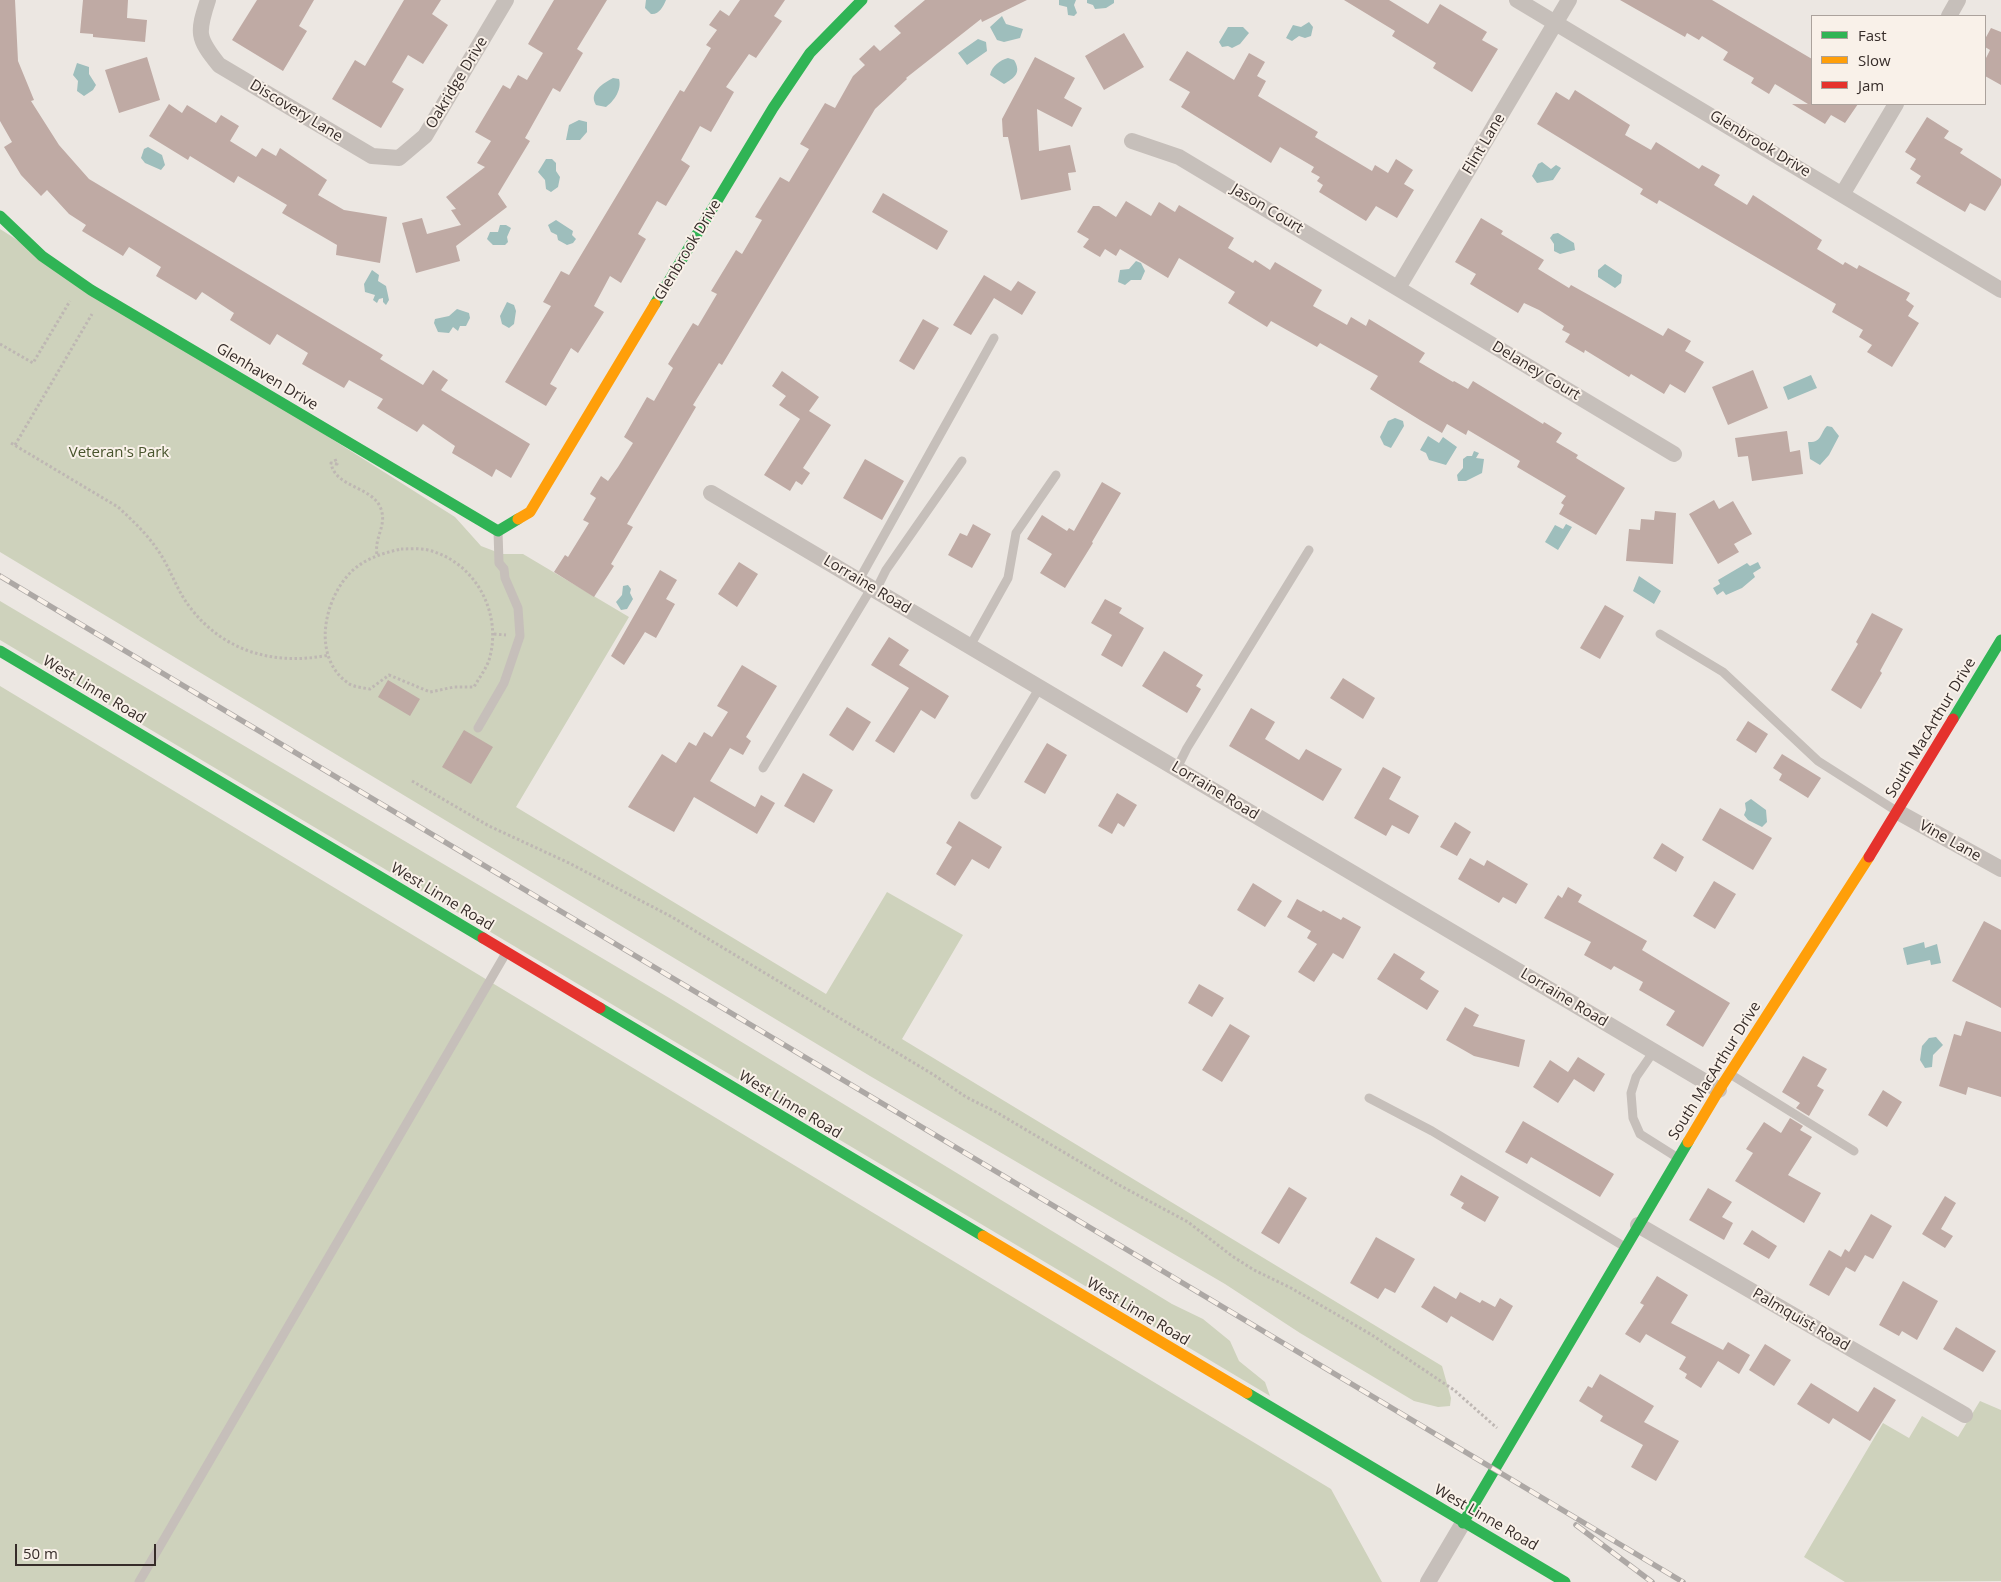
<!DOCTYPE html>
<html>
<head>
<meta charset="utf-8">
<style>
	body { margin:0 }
	#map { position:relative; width:2001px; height:1582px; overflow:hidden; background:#ece7e2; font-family:"Open Sans",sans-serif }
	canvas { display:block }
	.legend { position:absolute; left:1811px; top:15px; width:175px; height:90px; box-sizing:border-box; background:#f9f1e9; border:1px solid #aba29c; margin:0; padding:6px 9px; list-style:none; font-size:15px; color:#362c29 }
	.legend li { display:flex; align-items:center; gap:10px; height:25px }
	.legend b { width:25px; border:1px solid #aba29c }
	.scale { position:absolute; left:15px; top:1544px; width:141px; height:22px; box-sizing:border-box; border:2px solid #362c29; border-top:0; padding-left:6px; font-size:15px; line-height:18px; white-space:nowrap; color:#362c29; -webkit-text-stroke:4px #f9f1e9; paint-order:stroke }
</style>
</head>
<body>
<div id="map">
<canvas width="2001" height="1582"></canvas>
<ul class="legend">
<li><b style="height:6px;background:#30b455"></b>Fast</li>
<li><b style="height:6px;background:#ff9f0a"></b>Slow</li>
<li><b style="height:6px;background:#e5322d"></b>Jam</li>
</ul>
<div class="scale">50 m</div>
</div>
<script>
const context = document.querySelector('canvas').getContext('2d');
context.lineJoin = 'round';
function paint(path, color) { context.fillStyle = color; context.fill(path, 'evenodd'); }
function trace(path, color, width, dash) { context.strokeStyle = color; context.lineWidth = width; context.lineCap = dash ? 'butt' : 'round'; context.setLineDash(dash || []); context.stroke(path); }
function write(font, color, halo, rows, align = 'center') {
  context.font = font + ' "Open Sans",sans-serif'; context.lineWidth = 4; context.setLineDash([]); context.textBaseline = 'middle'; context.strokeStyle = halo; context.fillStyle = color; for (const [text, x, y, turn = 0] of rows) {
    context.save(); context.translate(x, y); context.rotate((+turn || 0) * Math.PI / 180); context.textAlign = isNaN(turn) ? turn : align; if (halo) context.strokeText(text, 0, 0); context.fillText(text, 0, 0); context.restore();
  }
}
paint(new Path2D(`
	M0 229 455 517 481 546 502 554H523L629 617 516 807 826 994 887 892 963 935 902 1039 1442 1366 1451 1398 1450 1406 1438 1407 1414 1401 1300 1333 1225 1284 870 1076 0 552Z
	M0 601 671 999 1172 1304 1203 1319 1230 1341 1239 1361 1265 1382 1270 1396 0 640Z
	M0 686 1331 1489 1382 1582H0Z
	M1980 1401 2001 1410V1581L1845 1582 1804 1557 1883 1423 1909 1438 1922 1416 1958 1437Z`), '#ced2bc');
paint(new Path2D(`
	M646 0H666C663 7 659 15 651 14L645 8Z
	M1059 0H1076L1074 5 1077 13 1074 16 1068 15 1067 7 1059 5Z
	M1087 0H1114V3L1106 8 1095 9 1093 5 1087 3Z
	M1002 16 1006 24 1023 29 1020 38 1004 42 997 40 990 27Z
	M1309 22 1313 27 1311 36 1305 38 1299 36 1292 41 1286 38 1293 25 1301 27Z
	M1228 27H1243L1249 33 1240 44 1232 48 1228 46 1222 47 1219 42Z
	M978 39 986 42 987 51 967 65 958 53Z
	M1008 58 1014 60C1022 73 1014 78 1004 84L990 75C992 66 1000 60 1008 58Z
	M77 63 89 67V74L96 85 93 90 84 96 77 91 78 81 73 75Z
	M613 78 619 79C622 90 614 101 606 107L596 105C588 92 604 83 613 78Z
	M579 120 587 122V132L580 140H566L569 125Z
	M148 147 162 155 165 165 161 170 145 163 141 158 144 149Z
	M546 159H552L556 163V171L560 177 558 187 551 192 546 189 545 180 538 172Z
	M1542 162 1551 169 1556 165 1561 168 1553 180 1537 183 1532 176 1538 164Z
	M556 220 573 231 572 235 576 239 573 243 567 245 558 240 557 235 551 232 548 225Z
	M500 225H506L511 228 507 237 508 242 505 245H493L487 239 490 232H498Z
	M1558 233 1574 243 1575 250 1560 254 1554 251V244L1550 238 1553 234Z
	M1136 261 1141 263 1145 271 1141 280H1131L1125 285 1118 282 1120 270 1129 269Z
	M1605 264 1622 275 1621 283 1615 288 1598 277V270Z
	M372 270 379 275 378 281 386 286 389 300 386 305 383 302V298L379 299 377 303 373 300 375 295 365 292 364 284Z
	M507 302 514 305 516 311 514 324 509 328 502 324 500 316Z
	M457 309 469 313 470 318 466 326H460L458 331 453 327 449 333 438 332 434 323 435 319 449 316Z
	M1811 375 1817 388 1788 400 1783 387Z
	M1395 418 1403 421 1404 426 1391 448 1384 445 1380 437 1388 421Z
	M1827 426 1832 427 1839 436 1829 455 1820 465 1810 459 1808 442C1822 443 1820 433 1827 426Z
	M1428 436 1439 443 1443 437 1457 447 1446 465 1429 460 1426 453 1420 450Z
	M1474 451 1479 453 1476 458 1484 459 1482 473 1466 481H1458L1457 475 1463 468V459L1467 456H1472Z
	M1566 524 1572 527 1558 550 1545 542 1555 525 1563 529Z
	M1758 562 1761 568 1753 573 1755 577 1742 588 1726 595 1723 591 1717 595 1713 588 1720 584 1718 580 1747 563 1750 566Z
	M1639 576 1661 591 1654 604 1633 591Z
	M628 585 631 589 630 593 633 599 627 609 621 610 616 602 622 595 623 586Z
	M1751 799 1766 810 1767 822 1762 827 1748 820 1744 815 1746 810 1745 803Z
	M1924 942 1925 948 1937 944 1941 963 1931 965 1930 960 1907 965 1903 948Z
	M1936 1037 1943 1045 1933 1055 1932 1067 1925 1068 1920 1060 1922 1046 1929 1038Z`), '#9ebebc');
paint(new Path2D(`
	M0 0H15L18 61 34 100 31 101 59 145 89 179 383 355 380 359 423 385 433 370 448 380 441 390 530 444 511 478 496 469 492 477 474 466 452 453 455 446 423 424 417 432 377 408 383 399 349 380 344 388 302 364 308 353 277 334 270 345 230 320 234 313 202 292 196 300 156 276 161 267 129 247 123 256 82 231 86 225 69 214 47 190 41 196 21 175 4 147 12 142 0 121Z
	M83 0H128L127 18 147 20 145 42 93 37V34L80 33Z
	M257 0H314L299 26 307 31 283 71 232 40Z
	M404 0H441L432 14 448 25 423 64 408 55 392 82 404 89 381 128 332 99 355 60 365 66Z
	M554 0H607L577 49 583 53 560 92 553 88 525 138 530 141 498 194 507 207 456 246 460 261 416 273 402 223 422 218 427 234 461 225 451 210 456 209 446 197 485 167 477 163 491 141 475 132 503 85 510 89 518 75 527 80 543 53 528 44Z
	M740 0H785L774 16 782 21 756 58 749 54 726 87 734 92 711 132 700 126 681 160 690 166 666 206 657 201 638 234 646 239 621 283 610 276 594 306 604 312 578 353 571 348 550 384 557 388 546 406 505 382 551 306 543 302 561 271 569 275 680 90 684 92 711 48 706 45 717 30 709 25 720 10 729 16Z
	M925 0H1027L982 22 981 19 906 78 907 79 875 109 722 365 719 363 693 405 696 407 627 524 633 527 611 564 614 566 594 597 554 572 565 555 568 557 589 523 583 520 596 498 590 494 601 476 608 481 618 467 633 443 624 437 647 397 654 401 673 368 668 364 693 323 698 326 717 294 711 291 736 250 742 254 762 220 755 217 780 177 789 182 809 149 800 144 825 103 835 108 853 76 865 65 859 59 874 45 880 51 901 33 894 26Z
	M1344 0H1389L1428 24 1440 4 1487 32 1482 40 1498 49 1472 92 1433 68 1436 63 1392 36 1395 31Z
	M1620 0H1712L1812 59V104H1858L1845 123 1831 115 1825 124 1792 104H1808L1775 84 1769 94 1751 83 1754 78 1723 60 1728 52 1702 36 1699 40 1687 33 1685 37Z
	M1991 28 2001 32V85L1985 76V60L1990 50 1985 47V39Z
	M1124 33 1144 67 1104 90 1085 56Z
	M1187 51 1234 80 1249 53 1265 62 1257 76 1266 81 1258 96 1318 132 1315 137 1372 171 1375 165 1388 173 1396 159 1413 170 1404 184 1414 190 1397 218 1376 206 1366 221 1319 192 1323 185 1317 181 1320 177 1311 172 1314 167 1280 147 1271 163 1181 107 1190 92 1169 80Z
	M147 57 160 100 119 113 105 70Z
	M1035 57 1075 78 1064 98 1082 108 1072 127 1037 109 1039 151 1070 145 1076 172 1068 173 1071 190 1021 200 1008 137H1003L1002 119Z
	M1575 90 1630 125 1625 135 1651 150 1656 142 1699 169 1702 165 1720 175 1714 185 1747 205 1753 195 1822 240 1817 249 1843 265 1845 262 1857 269 1859 265 1910 293 1906 300 1914 306 1908 316 1919 323 1892 367 1867 352 1872 345 1859 337 1863 330 1832 312 1836 304 1659 200 1657 204 1640 194 1643 189 1537 124 1556 92 1569 100Z
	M169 104 182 113 187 105 216 123 221 115 239 126 230 141 256 157 262 148 276 156 280 148 327 180 318 195 344 210 387 217 380 263 336 255 337 245 282 213 287 205 238 176 234 183 190 156 188 160 149 136Z
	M1927 117 1949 131 1944 138 1963 149 1960 153 2001 179V185L1985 211 1970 203 1965 212 1916 183 1921 176 1910 169 1916 159 1905 152Z
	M883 193 948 231 937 250 872 212Z
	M1126 201 1151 216 1159 202 1175 212 1179 205 1234 238 1228 248 1253 263 1255 260 1270 270 1275 262 1322 290 1313 306 1347 325 1351 317 1366 326 1369 319 1425 353 1419 362 1453 382 1454 381 1468 389 1473 381 1543 424 1544 422 1562 433 1556 442 1578 455 1576 458 1625 488 1596 535 1559 514 1564 505 1561 503 1566 496 1517 467 1520 461 1468 430 1466 435 1447 424 1442 433 1420 420 1370 389 1378 376 1320 343 1317 347 1271 321 1267 327 1228 303 1235 292 1179 258 1168 278 1120 249 1116 256 1105 249 1100 257 1083 247 1089 239 1077 232 1093 206H1099L1116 217Z
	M1481 218 1503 231 1501 234 1544 260 1538 269 1569 288 1571 285 1663 336 1668 328 1691 341 1685 351 1704 362 1685 393 1670 384 1664 394 1631 374 1629 377 1585 350 1584 353 1565 342 1570 334 1562 330 1564 326 1539 310 1524 303 1518 313 1470 284 1476 274 1455 262Z
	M984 275 1011 291 1018 281 1036 292 1022 315 994 298 971 335 953 325Z
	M923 319 939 328 914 370 899 361Z
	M1753 370 1768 408 1728 425 1712 387Z
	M782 371 819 397 809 411 831 425 803 468 810 473 802 485 796 481 790 491 764 475 800 419 779 405 786 396 772 386Z
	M1787 431 1790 452 1800 450 1803 474 1752 481 1748 456 1738 457 1735 438Z
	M865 459 904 481 882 520 843 498Z
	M1102 482 1121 493 1092 542 1093 543 1065 588 1040 573 1052 554 1027 539 1042 515 1067 531 1069 528 1074 531Z
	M1714 500 1719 509 1733 501 1752 534 1734 544 1739 552 1718 564 1689 514Z
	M1655 511 1676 513 1673 564 1626 561 1629 529 1640 530 1641 519 1654 520Z
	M973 524 991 534 972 568 948 555 960 533 967 536Z
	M739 562 758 574 737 607 718 594Z
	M660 570 677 580 666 599 675 604 656 638 645 632 624 665 611 656Z
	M1105 599 1122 608 1119 613 1144 628 1122 667 1101 655 1112 635 1091 623Z
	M1605 605 1624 616 1600 659 1580 648Z
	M1872 613 1903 629 1880 671 1882 673 1861 709 1831 690 1858 644 1856 642Z
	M889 637 909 650 899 665 949 696 935 719 921 710 894 753 875 741 909 688 871 665Z
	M1164 651 1203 675 1196 686 1201 689 1187 713 1142 686Z
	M742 665 777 686 746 737 751 741 743 755 730 748 710 781 755 807 761 795 775 803 757 834 694 797 674 832 628 807 662 754 676 763 689 742 696 746 704 732 712 737 728 712 717 706Z
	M1343 678 1375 698 1363 719 1330 698Z
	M388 680 420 699 410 716 378 697Z
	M847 707 871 722 853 751 829 735Z
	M1251 708 1275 722 1265 739 1273 744 1299 760 1306 749 1342 769 1323 801 1229 746Z
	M1748 721 1768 734 1756 753 1736 740Z
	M464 730 493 747 471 784 442 767Z
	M1047 743 1067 755 1045 794 1024 782Z
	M1782 754 1821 778 1808 798 1779 780 1782 774 1773 768Z
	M1383 767 1401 777 1389 799 1419 816 1409 834 1392 825 1386 836 1354 818Z
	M803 773 833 790 814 823 784 806Z
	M1117 793 1137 805 1124 827 1118 823 1112 834 1098 826Z
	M1720 808 1772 838 1753 870 1702 840Z
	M959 821 1002 847 989 869 972 859 955 886 936 874 952 847 946 843Z
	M1455 822 1471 832 1457 856 1440 847Z
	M1662 843 1684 857 1676 872 1653 858Z
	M1470 858 1484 866 1487 860 1528 884 1516 904 1503 897 1499 903 1458 879Z
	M1714 881 1736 894 1715 929 1693 916Z
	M1253 883 1282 901 1265 927 1237 910Z
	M1568 887 1582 895 1578 902 1647 941 1642 950 1730 1003 1703 1047 1666 1025 1675 1011 1639 990 1643 982 1614 966 1611 970 1584 955 1591 942 1544 918 1558 895 1562 898Z
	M1297 899 1321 912 1323 910 1341 920 1343 917 1361 927 1343 959 1333 953 1314 982 1298 972 1317 944 1307 938 1311 931 1287 917Z
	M1984 921 2001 930V1008L1952 981Z
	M1394 953 1425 972 1420 979 1439 991 1427 1010 1377 979Z
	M1199 984 1224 998 1212 1017 1188 1003Z
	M1465 1007 1479 1015 1473 1026 1525 1040 1519 1067 1474 1056 1446 1040Z
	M1966 1021 2001 1032V1097L1968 1087 1966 1095 1939 1086 1954 1034 1961 1036Z
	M1230 1024 1250 1036 1222 1082 1202 1070Z
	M1803 1056 1827 1069 1817 1086 1824 1090 1809 1116 1796 1108 1800 1103 1782 1092Z
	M1578 1057 1605 1074 1594 1092 1574 1079 1558 1103 1533 1087 1550 1060 1568 1072Z
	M1883 1090 1902 1102 1887 1127 1868 1115Z
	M1790 1118 1803 1126 1800 1130 1812 1137 1788 1175 1821 1193 1804 1223 1735 1181 1753 1153 1746 1149 1764 1122 1781 1133Z
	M1523 1121 1614 1174 1600 1197 1531 1157 1527 1164 1505 1152Z
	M1461 1175 1499 1197 1485 1222 1461 1208 1464 1203 1450 1195Z
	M1289 1187 1307 1198 1279 1244 1261 1233Z
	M1708 1188 1732 1202 1722 1217 1733 1223 1724 1240 1689 1220Z
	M1945 1196 1956 1203 1941 1229 1953 1236 1945 1248 1922 1234Z
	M1871 1214 1892 1226 1873 1259 1865 1255 1855 1272 1846 1267 1829 1296 1809 1285 1829 1250 1841 1257 1845 1249 1849 1252Z
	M1752 1230 1777 1246 1769 1259 1743 1244Z
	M1376 1237 1415 1259 1395 1293 1385 1288 1378 1299 1350 1283Z
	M1657 1276 1688 1295 1671 1323 1723 1350 1728 1342 1750 1355 1739 1374 1718 1361 1701 1388 1685 1378 1687 1374 1679 1369 1686 1357 1646 1334 1640 1343 1625 1334 1644 1305 1640 1303Z
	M1903 1281 1938 1301 1917 1340 1902 1331 1899 1336 1879 1325Z
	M1434 1286 1456 1299 1460 1292 1480 1303 1482 1300 1495 1307 1500 1298 1513 1306 1493 1341 1451 1316 1447 1323 1421 1307Z
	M1956 1327 1996 1351 1983 1372 1943 1349Z
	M1765 1344 1791 1360 1774 1386 1749 1370Z
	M1600 1374 1654 1406 1644 1422 1679 1441 1656 1481 1631 1467 1643 1445 1600 1421 1603 1416 1579 1401 1588 1386 1592 1388Z
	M1811 1383 1858 1412 1874 1387 1896 1400 1870 1441 1833 1418 1829 1424 1797 1404Z`), '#bfaaa4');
trace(new Path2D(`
	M0 344 33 363 70 301
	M11 443 118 507C132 520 146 533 157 549 170 567 176 589 189 606 223 652 275 666 329 655
	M15 445 92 314
	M335 459 337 464 331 463C335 488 373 486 381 509 387 526 374 537 377 555
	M401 549C409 549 419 548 428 550 476 562 503 614 489 660 486 669 479 678 474 687H454L430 692 389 675 370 689C364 688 353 687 348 683 311 657 324 598 352 571 366 558 383 553 401 549Z
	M494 634 506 635
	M412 781 489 826 569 863 672 917 934 1075 966 1097 996 1112 1119 1185 1188 1222 1232 1256 1254 1270 1291 1288 1372 1335 1454 1390 1497 1428`), '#beb7b3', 3, [2.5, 2.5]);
trace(new Path2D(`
	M859 580 994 338
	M876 590 886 570 962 461
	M1660 634 1723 672 1818 761 1898 812
	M970 646 1008 578 1016 533 1056 475
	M478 728 504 683 520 636 518 608 505 578 504 569 499 563 498 531
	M763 768 872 587
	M1177 768 1187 748 1309 550
	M975 795 1040 687
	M1654 1051 1636 1077 1631 1093 1633 1118 1640 1134 1678 1158
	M1730 1074 1854 1151
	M1369 1098 1432 1131 1625 1247
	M139 1582 506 953`), '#c6bfba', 9);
trace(new Path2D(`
	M208 0C197 33 197 38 219 65L372 156 399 158 425 136 506 0
	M1517 0 2001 290
	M1949 16 1958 0
	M1132 141 1179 157 1674 454
	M1843 193 1896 104
	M1398 288 1569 0
	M711 493 1719 1090
	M1898 812 2001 869
	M1638 1225 1965 1415
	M1428 1582 1463 1523`), '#c6bfba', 16);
trace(new Path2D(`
	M0 216 42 256 91 290 498 531 518 519
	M655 304 773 108 810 53 862 0
	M0 651 483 938
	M1953 719 2001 640
	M600 1008 983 1236
	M1247 1393 1565 1582
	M1463 1523 1688 1142`), '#30b455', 11);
trace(new Path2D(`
	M518 519 530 512 655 304
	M1688 1142 1719 1090 1869 857
	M983 1236 1247 1393`), '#ff9f0a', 11);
trace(new Path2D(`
	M1869 857 1953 719
	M483 938 600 1008`), '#e5322d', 11);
const rail = new Path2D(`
	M0 576 1683 1582
	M1576 1525 1652 1582`);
trace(rail, '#ada8a5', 5.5);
trace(rail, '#f9f1e9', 4, [11]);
write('15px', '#362c29', '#f9f1e9', [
	["Oakridge Drive",457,83,-59],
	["Discovery Lane",296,111,31],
	["Flint Lane",1484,144,-59],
	["Glenbrook Drive",1760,144,31],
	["Jason Court",1267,209,31],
	["Glenbrook Drive",688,250,-59],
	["Delaney Court",1536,371,31],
	["Glenhaven Drive",267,377,31],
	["Lorraine Road",867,585,31],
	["West Linne Road",94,690,31],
	["South MacArthur Drive",1931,728,-59],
	["Lorraine Road",1215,791,31],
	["Vine Lane",1950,841,29],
	["West Linne Road",442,897,31],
	["Lorraine Road",1564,998,31],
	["South MacArthur Drive",1715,1071,-58],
	["West Linne Road",790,1105,31],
	["West Linne Road",1138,1312,31],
	["Palmquist Road",1801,1320,30],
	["West Linne Road",1486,1518,30]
]);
write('15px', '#48542d', '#f9f1e9', [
	["Veteran's Park",119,453]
]);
</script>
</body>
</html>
